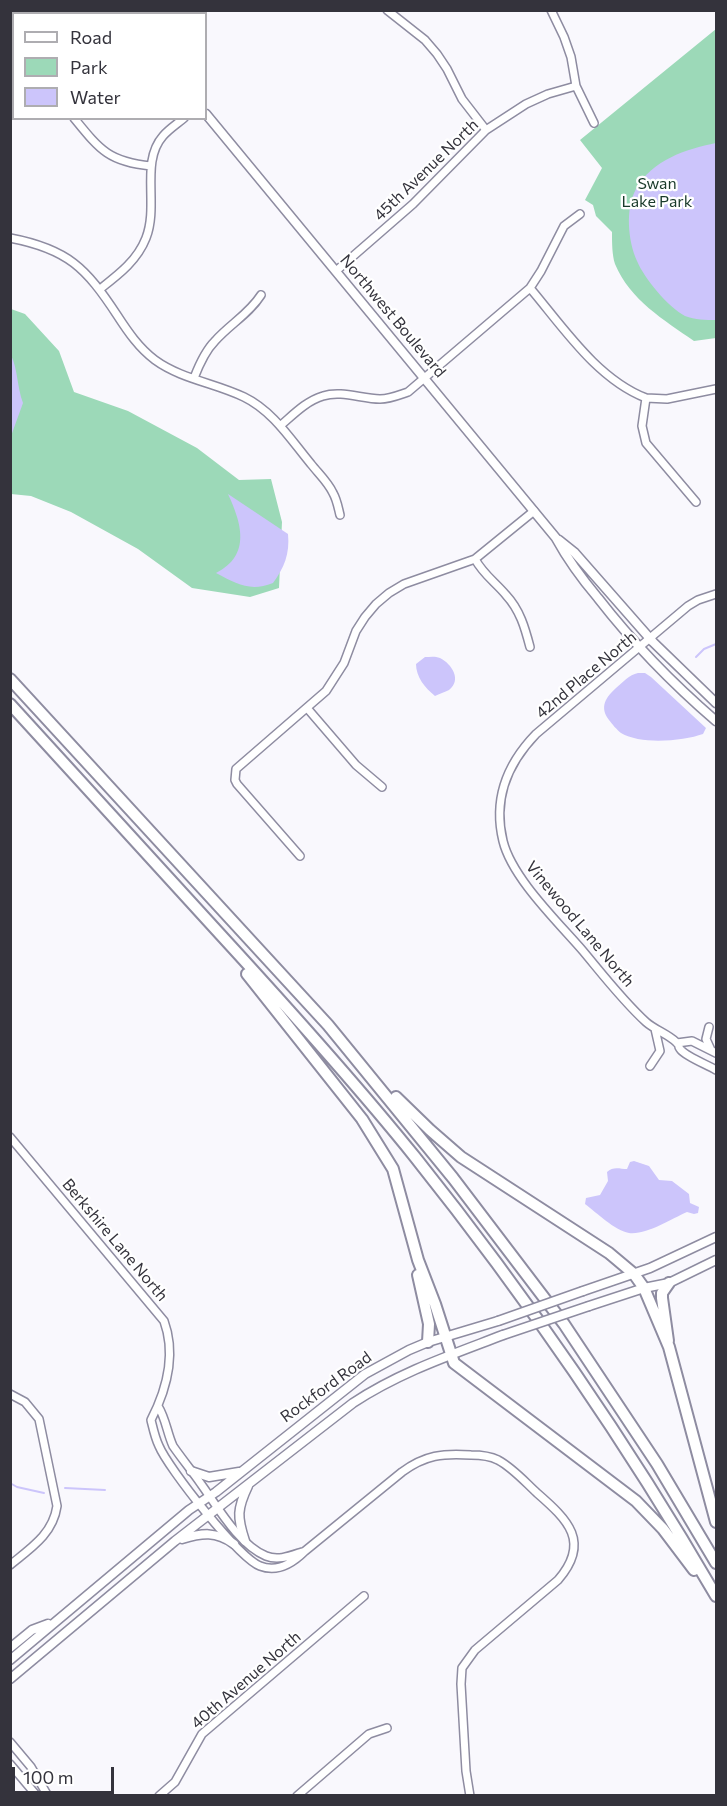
<!DOCTYPE html>
<html>
<head>
<meta charset="utf-8">
<style>
	body { margin:0 }
	#map { position:relative; width:727px; height:1806px; overflow:hidden; background:#f9f8fd; font-family:Commissioner,sans-serif }
	canvas { display:block }
	.frame { position:absolute; inset:0; border:12px solid #34333c; pointer-events:none }
	.legend { position:absolute; left:12px; top:12px; width:195px; height:108px; box-sizing:border-box; background:#fff; border:2px solid #aeadb1; margin:0; padding:8px 10px; list-style:none; font-size:18px; color:#34333c }
	.legend li { display:flex; align-items:center; gap:12px; height:30px }
	.legend b { width:30px; border:2px solid #aeadb1 }
	.scale { position:absolute; left:12px; top:1767px; width:102px; height:27px; box-sizing:border-box; border:3px solid #34333c; border-top:0; padding-left:8px; font-size:18px; line-height:21px; white-space:nowrap; color:#34333c; -webkit-text-stroke:4px #fff; paint-order:stroke }
</style>
</head>
<body>
<div id="map">
<canvas width="727" height="1806"></canvas>
<div class="frame"></div>
<ul class="legend">
<li><b style="height:8px;background:#fff"></b>Road</li>
<li><b style="height:16px;background:#9cd9b8"></b>Park</li>
<li><b style="height:16px;background:#ccc5fb"></b>Water</li>
</ul>
<div class="scale">100 m</div>
</div>
<script>
const context = document.querySelector('canvas').getContext('2d');
context.lineJoin = 'round';
function paint(path, color) { context.fillStyle = color; context.fill(path, 'evenodd'); }
function trace(path, color, width, dash) { context.strokeStyle = color; context.lineWidth = width; context.lineCap = dash ? 'butt' : 'round'; context.setLineDash(dash || []); context.stroke(path); }
function write(font, color, halo, rows, align = 'center') {
  context.font = font + ' Commissioner,sans-serif'; context.lineWidth = 4.5; context.setLineDash([]); context.textBaseline = 'middle'; context.strokeStyle = halo; context.fillStyle = color; for (const [text, x, y, turn = 0] of rows) {
    context.save(); context.translate(x, y); context.rotate((+turn || 0) * Math.PI / 180); context.textAlign = isNaN(turn) ? turn : align; if (halo) context.strokeText(text, 0, 0); context.fillText(text, 0, 0); context.restore();
  }
}
paint(new Path2D(`
	M716 29V338L694 341C664 320 630 300 615 264 612 255 612 242 612 232L596 216 593 205 585 200 602 168 580 140Z
	M11 309 25 314 59 351 74 392 128 411 197 448 239 480 271 479 282 522 279 588 250 597 192 588 138 549 71 512 31 496 11 494Z`), '#9cd9b8');
paint(new Path2D(`
	M716 143V320C706 320 695 320 685 316 668 307 644 278 637 261 628 241 625 209 636 189 652 160 686 149 716 143Z
	M11 355C18 370 17 387 23 403L11 436Z
	M228 494 288 534C290 554 284 568 273 583 250 592 237 584 216 573 252 555 241 522 228 494Z
	M425 657C430 657 435 656 440 658 452 664 462 680 449 690 445 692 439 694 435 696 425 688 416 677 416 664Z
	M638 673H645L651 677 706 728 703 734C683 741 641 745 621 733 617 730 612 724 609 720 599 707 606 697 616 688 623 682 629 675 638 673Z
	M634 1161 649 1166 659 1180 672 1181 689 1194 690 1203 699 1207 698 1213 694 1214 687 1212C671 1219 647 1235 629 1233 614 1230 597 1213 585 1204L586 1198 600 1195 608 1181 607 1172C613 1166 620 1169 627 1169L630 1162Z`), '#ccc5fb');
trace(new Path2D(`
	M696 657 704 649 716 644
	M10 1483 17 1487 44 1493
	M65 1488 105 1490`), '#ccc5fb', 2);
const minor = new Path2D(`
	M387 10 425 40 437 54 447 69 462 99 486 130
	M551 10 564 37 571 57 576 86 594 123
	M10 73H14
	M74 118C100 150 109 162 151 166
	M10 238C68 249 86 268 117 315 128 332 139 348 155 360 181 379 215 383 244 397 273 411 291 440 311 464 318 473 328 482 333 493 337 500 338 507 340 515
	M336 271 413 204 486 130 526 104 548 94 576 86
	M530 288C563 327 597 379 646 398L642 426 646 443 696 502
	M100 289C118 275 137 261 146 238 159 205 140 162 163 136 169 129 177 124 184 118
	M194 378C199 365 205 351 215 341 230 324 249 314 261 295
	M646 398 667 399 716 389
	M280 426C293 415 306 401 323 396 341 390 362 399 380 399 390 399 399 395 408 392L530 288 541 271 564 226 580 214
	M475 559C483 574 495 582 506 595 520 610 525 628 530 647
	M716 594 698 600 688 606 536 734C507 764 493 800 503 841 512 878 558 922 583 951 603 975 623 1001 646 1022 655 1030 668 1034 676 1042 682 1048 676 1044 681 1050 687 1057 708 1065 716 1070
	M307 708 356 765 382 787
	M300 856 237 784 235 780 236 769 326 691 344 663 356 631 365 617 376 604 389 593 404 584 475 559 534 511
	M709 1027 706 1039 711 1050
	M677 1043 692 1041 716 1053
	M650 1066 660 1051 655 1029
	M10 1137 164 1321C176 1354 167 1389 151 1420 153 1428 155 1438 159 1446 168 1468 239 1558 260 1566 278 1573 293 1563 305 1551L402 1472C425 1455 443 1453 471 1455 481 1455 490 1456 498 1460 513 1468 525 1482 537 1493 568 1520 591 1542 558 1580L475 1650 462 1668 461 1684 466 1771 470 1796
	M10 1394 25 1402 39 1419 57 1506C53 1534 31 1548 10 1565
	M158 1406C166 1419 167 1433 173 1446 182 1459 192 1471 201 1484 217 1506 239 1545 266 1556 278 1561 290 1556 302 1552
	M10 1742 31 1767 48 1796
	M10 1764 37 1796
	M159 1796 175 1782 202 1734 364 1596
	M297 1796 369 1734 387 1728`);
const major = new Path2D(`
	M119 10 122 14
	M206 114 556 538C568 560 582 579 598 598 633 643 673 684 716 721
	M559 540 574 552 653 642 716 703
	M583 1291 650 1268 716 1237
	M589 1306 644 1288 669 1283 716 1260
	M191 1471 209 1477 239 1472
	M182 1539C202 1533 216 1531 234 1544
	M245 1541C237 1517 237 1509 248 1486
	M10 1648 32 1630 48 1624
	M10 1660 189 1510 216 1492 365 1374 409 1350 428 1342 498 1321
	M10 1679 175 1541 353 1403C400 1372 451 1355 503 1335`);
const highway = new Path2D(`
	M10 679 328 1025 453 1178 564 1324 657 1464 716 1563
	M10 704C80 780 149 857 219 933 286 1006 353 1080 415 1157 526 1296 627 1443 716 1596
	M247 974 362 1119 393 1169 418 1260 435 1304 454 1363 636 1501 663 1529 694 1570
	M396 1097 430 1130 461 1157 609 1253 634 1274 644 1288 669 1347 716 1522
	M418 1275 429 1324 428 1342
	M668 1341 662 1298V1293L669 1283`);
trace(minor, '#8e8ca1', 10);
trace(major, '#8e8ca1', 11);
trace(highway, '#8e8ca1', 14);
trace(minor, '#fff', 7);
trace(major, '#fff', 8);
trace(highway, '#fff', 10);
const majorBridge = new Path2D(`
	M498 1321 583 1291
	M503 1335 589 1306`);
trace(majorBridge, '#8e8ca1', 11, []);
trace(majorBridge, '#fff', 8);
write('16px', '#34333c', '#fff', [
	["45th Avenue North",426,170,-44],
	["Northwest Boulevard",393,316,50],
	["42nd Place North",586,675,-40],
	["Vinewood Lane North",580,924,50],
	["Berkshire Lane North",115,1240,50],
	["Rockford Road",326,1387,-36],
	["40th Avenue North",246,1680,-41]
]);
write('16px', '#193a2a', '#fff', [
	["Swan",657,184],
	["Lake Park",657,202]
]);
</script>
</body>
</html>
